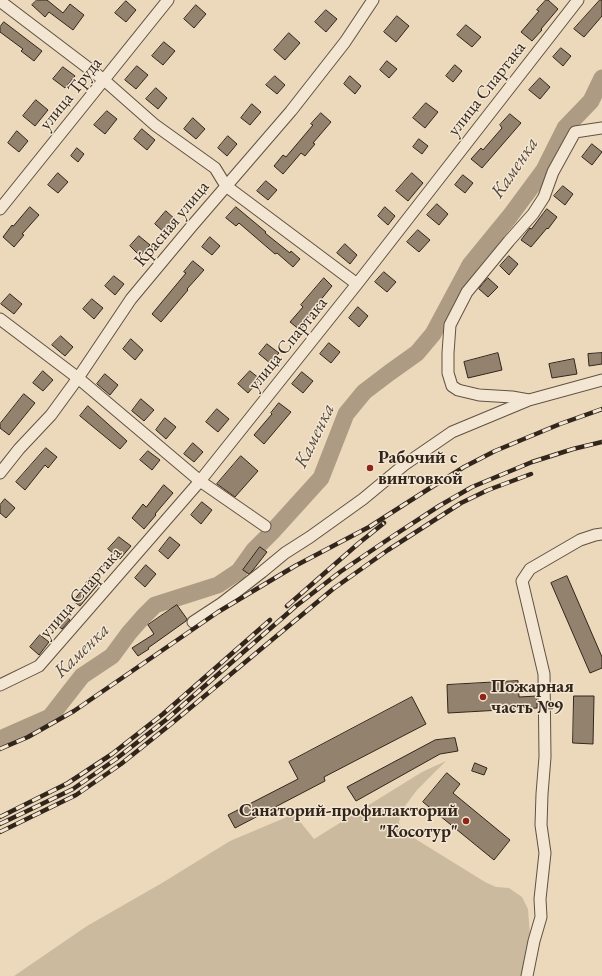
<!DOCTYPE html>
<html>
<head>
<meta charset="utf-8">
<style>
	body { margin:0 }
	canvas { display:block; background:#ecd8ba }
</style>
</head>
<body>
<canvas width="602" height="976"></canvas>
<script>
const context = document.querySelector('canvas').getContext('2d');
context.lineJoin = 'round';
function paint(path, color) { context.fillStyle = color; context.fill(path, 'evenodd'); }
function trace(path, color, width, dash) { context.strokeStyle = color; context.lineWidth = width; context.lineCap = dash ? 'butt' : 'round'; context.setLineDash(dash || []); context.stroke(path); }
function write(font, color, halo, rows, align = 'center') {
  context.font = font + ' "EB Garamond",serif'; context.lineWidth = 3; context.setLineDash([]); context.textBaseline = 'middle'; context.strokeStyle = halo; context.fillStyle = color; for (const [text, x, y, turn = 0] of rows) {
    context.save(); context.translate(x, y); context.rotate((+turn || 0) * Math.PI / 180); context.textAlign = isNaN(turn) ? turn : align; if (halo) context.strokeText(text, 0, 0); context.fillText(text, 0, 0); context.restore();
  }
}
paint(new Path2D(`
	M446 761 417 790 402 810 399 822 401 830 485 882 496 887 509 888 522 897 528 909 530 936 523 976H14L87 926 162 883 230 841 294 814 314 839 422 772Z`), '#ccba9f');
trace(new Path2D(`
	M0 739 50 717 82 676 112 656 129 633 143 617 155 605 218 585 239 571 254 550 272 532 321 478 346 414 364 392 389 373 417 353 433 334 470 265 510 216 544 170 565 128 591 101 602 78`), '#ad9b84', 17);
const building = new Path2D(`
	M37 0H47L63 13 70 4 84 15 73 30 49 12 45 17 32 5Z
	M546 0H548L558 9 541 29 542 30 532 41 521 32 539 11 537 10Z
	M600 0H602V16L584 37 574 29Z
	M126 1 136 10 126 22 115 13Z
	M196 5 206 14 194 28 184 19Z
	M326 10 337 19 326 32 315 22Z
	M397 16 409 26 396 42 384 32Z
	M4 22 42 51 34 61 21 51 23 49 0 32V27Z
	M466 25 481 37 472 47 457 35Z
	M289 33 300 43 285 60 274 50Z
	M164 42 175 51 163 65 152 56Z
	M561 48 571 56 563 66 553 57Z
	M387 61 397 69 389 78 380 70Z
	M455 65 462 71 453 82 446 76Z
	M137 66 148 75 136 89 125 80Z
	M63 67 75 76 65 88 53 79Z
	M275 76 285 85 277 94 266 85Z
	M350 76 361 86 355 94 344 84Z
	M540 78 550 87 540 99 529 90Z
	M156 88 167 98 158 109 146 99Z
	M36 100 48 110 35 126 23 116Z
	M426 103 438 112 425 128 413 118Z
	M252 104 261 112 250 125 241 118Z
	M107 111 117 119 105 134 94 125Z
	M321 113 331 122 313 143 315 144 305 156 301 153 283 174 274 166 283 155 286 157 313 125 311 124Z
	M510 114 521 123 482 168 471 159 481 148 483 150 502 128 500 125Z
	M193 118 205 129 196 139 184 129Z
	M142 129 155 140 147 150 134 139Z
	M17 131 28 141 19 152 8 143Z
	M228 136 237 144 227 156 218 148Z
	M419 139 428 146 422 154 413 147Z
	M592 144 602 152 592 165 582 157Z
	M77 148 84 154 78 162 71 156Z
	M58 173 68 182 58 193 48 185Z
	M412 173 423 183 408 201 396 191Z
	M463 175 473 183 465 193 455 185Z
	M266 181 277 190 268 200 257 191Z
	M563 186 573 194 565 205 554 196Z
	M437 204 448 214 439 225 427 215Z
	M30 207 39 215 22 234 24 235 14 247 3 237 12 225 13 226Z
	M236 207 266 232 265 233 290 253 291 251 300 259 293 267 277 253 275 254 239 223 236 226 226 218Z
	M385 207 395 216 388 225 378 216Z
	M547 209 557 217 548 229 547 228 531 247 521 240 530 228 531 229Z
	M166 211 177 221 166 234 155 224Z
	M418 230 430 240 419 252 407 242Z
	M139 236 150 245 140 256 130 246Z
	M210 237 220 246 212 255 202 247Z
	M345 244 357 255 350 264 337 253Z
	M509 256 518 264 509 275 500 266Z
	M193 261 204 270 187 289 188 290 161 322 152 314 186 273 184 272Z
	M384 272 396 282 387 292 375 282Z
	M114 276 124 284 115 295 105 286Z
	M324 278 332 286 306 318 309 320 300 330 290 322 303 307 301 305Z
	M488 278 498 287 488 297 479 289Z
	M10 294 22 304 14 314 1 304Z
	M92 299 103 308 94 319 83 309Z
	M358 307 368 316 359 327 349 318Z
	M61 336 73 347 65 356 52 345Z
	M131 339 143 350 135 360 123 349Z
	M329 343 340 352 331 363 320 354Z
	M267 344 279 353 270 363 259 354Z
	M498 353 502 370 468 378 464 362Z
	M602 353V364L589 366 588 354Z
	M574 359 577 374 552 378 549 364Z
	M43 371 53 380 43 391 33 383Z
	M250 371 260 379 248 393 238 384Z
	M302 372 313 381 303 393 292 384Z
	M105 374 118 385 110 395 97 384Z
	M24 394 35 403 9 435 0 428V424Z
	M141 399 154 410 144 421 132 411Z
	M279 403 291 412 264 444 254 435 272 414 271 413Z
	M88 406 127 441 120 449 80 416Z
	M217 409 229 419 218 432 206 422Z
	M165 418 176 427 166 439 156 430Z
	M193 443 203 452 194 462 184 454Z
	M46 448 57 457 48 468 45 465 25 490 16 482Z
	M148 451 160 460 152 470 140 460Z
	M241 456 258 471 235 497 217 484Z
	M164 485 173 493 155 514 156 515 144 529 132 518 143 504 146 507Z
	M5 499 15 508 6 518 0 513V505Z
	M202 502 212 510 201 524 191 515Z
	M119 537 131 546 120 559 108 549Z
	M170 537 180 545 168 559 159 551Z
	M260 547 267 552 253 570 249 574 243 570Z
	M146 565 156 574 145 587 135 578Z
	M93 575 100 582 80 606 73 601 87 584 86 583Z
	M567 576 602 657V668L590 673 551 583Z
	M177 605 187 619 186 621 148 648 149 649 138 656 132 648 154 634 148 625Z
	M61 613 70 620 62 629 53 622Z
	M40 635 49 642 39 655 30 647Z
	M518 681 519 697 537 696V708L448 713 447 685Z
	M574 696H594L593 744 573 743Z
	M412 697 426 724 324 777 325 781 235 828 228 815 298 779 289 762Z
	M455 738 458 751 440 754 356 801 347 787 435 740Z
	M475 763 487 768 484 775 472 771Z
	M447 773 460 784 453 793 510 840 494 860 423 802Z`);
paint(building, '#93836e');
trace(building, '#32261c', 1);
const minor = new Path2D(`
	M0 1 104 80 155 125 215 168 226 186 357 284
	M0 209 168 0
	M0 319 78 378 200 481 265 526
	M529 400 512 397 479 395 458 390 452 386 448 373V353L450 325 467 292 509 241 533 214 544 197 553 172 575 132 602 128
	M0 473 19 449 51 415 78 378 131 299 191 227 291 111 345 42 373 0
	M193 622 222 603 262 572 285 553 310 537 363 499 404 465 452 432 529 400 602 380
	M0 685 39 666 200 481 357 284 504 95 578 0
	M527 976 534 941 541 917 540 899 545 853 541 825 542 794 545 757 544 674 522 581 530 569 580 540 595 535 602 534`);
trace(minor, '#605244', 13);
trace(minor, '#f3e6d2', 11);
const rail = new Path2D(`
	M287 606 359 543 384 523
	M0 749 28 737 74 711 218 612 295 566 369 527 427 490 464 467 495 451 519 441 560 424 602 409
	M0 817 68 783 112 754 163 714 270 620
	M0 824 73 789 116 759 167 719 296 606 340 572 393 536 439 506 472 487 532 462 573 449 602 442
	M0 832 76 795 121 764 171 724 333 589 388 550 461 503 488 490 531 474`);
trace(rail, '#32261c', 4.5);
trace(rail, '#f3e6d2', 3, [9]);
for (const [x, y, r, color] of [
	[370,468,4,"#8f2418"],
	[483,697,4,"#8f2418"],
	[466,821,4,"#8f2418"]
]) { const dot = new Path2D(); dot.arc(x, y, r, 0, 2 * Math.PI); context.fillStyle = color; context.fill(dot); trace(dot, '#f3e6d2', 1.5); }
write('18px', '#32261c', '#f3e6d2', [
	["улица Спартака",487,89,-52],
	["улица Труда",71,94,-51],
	["Красная улица",172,224,-50],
	["улица Спартака",288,344,-51],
	["улица Спартака",81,593,-49]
]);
write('bold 18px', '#32261c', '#f3e6d2', [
	["Рабочий с",378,458],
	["винтовкой",378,479],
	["Пожарная",491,687],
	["часть №9",491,708],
	["Санаторий-профилакторий",458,811,"right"],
	["\"Косотур\"",458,832,"right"]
], 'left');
write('italic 19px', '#57493b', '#f3e6d2', [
	["Каменка",515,168,-56],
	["Каменка",315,436,-64],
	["Каменка",82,651,-44]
]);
</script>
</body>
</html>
